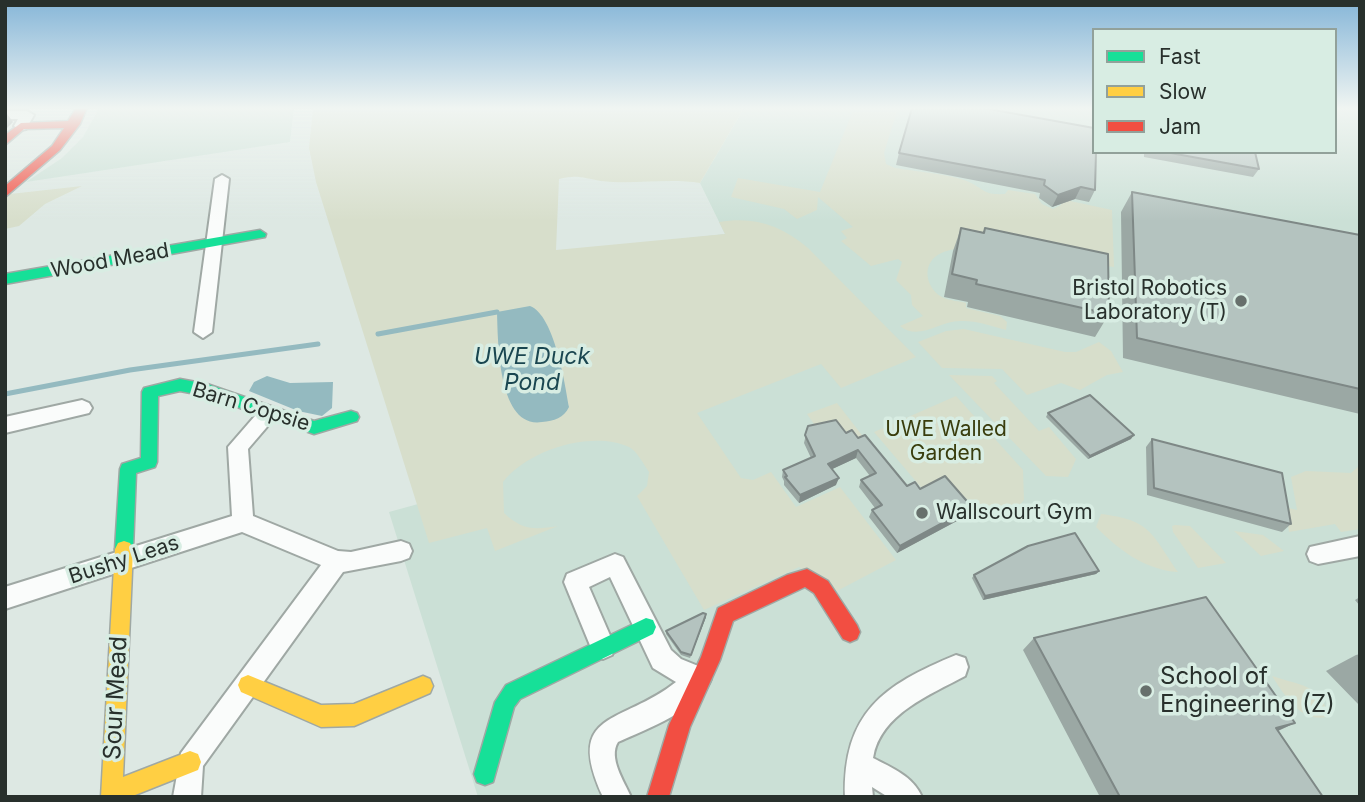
<!DOCTYPE html>
<html>
<head>
<meta charset="utf-8">
<style>
	body { margin:0 }
	#map { position:relative; width:1365px; height:802px; overflow:hidden; background:#dde8e3; font-family:Inter,sans-serif }
	canvas { display:block }
	.frame { position:absolute; inset:0; border:7px solid #28302c; pointer-events:none }
	.legend { position:absolute; left:1092px; top:28px; width:245px; height:126px; box-sizing:border-box; background:#d8ede3; border:2px solid #92a19a; margin:0; padding:9px 12px; list-style:none; font-size:21px; color:#28302c }
	.legend li { display:flex; align-items:center; gap:14px; height:35px }
	.legend b { width:35px; border:2px solid #92a19a }
</style>
</head>
<body>
<div id="map">
<canvas width="1365" height="802"></canvas>
<div class="frame"></div>
<ul class="legend">
<li><b style="height:9px;background:#16e098"></b>Fast</li>
<li><b style="height:9px;background:#ffcf43"></b>Slow</li>
<li><b style="height:9px;background:#f24e42"></b>Jam</li>
</ul>
</div>
<script>
const context = document.querySelector('canvas').getContext('2d');
context.lineJoin = 'round';
function paint(path, color) { context.fillStyle = color; context.fill(path, 'evenodd'); }
function trace(path, color, width, dash) { context.strokeStyle = color; context.lineWidth = width; context.lineCap = dash ? 'butt' : 'round'; context.setLineDash(dash || []); context.stroke(path); }
function write(font, color, halo, rows, align = 'center') {
  context.font = font + ' Inter,sans-serif'; context.lineWidth = 7; context.setLineDash([]); context.textBaseline = 'middle'; context.strokeStyle = halo; context.fillStyle = color; for (const [text, x, y, turn = 0] of rows) {
    context.save(); context.translate(x, y); context.rotate((+turn || 0) * Math.PI / 180); context.textAlign = isNaN(turn) ? turn : align; if (halo) context.strokeText(text, 0, 0); context.fillText(text, 0, 0); context.restore();
  }
}
paint(new Path2D(`
	M99 108H294L290 142 26 182 62 158 83 137Z
	M744 108H1094V152H1335V108H1360V797H478L389 512 429 501 652 242 725 234 700 183Z`), '#cbe0d6');
paint(new Path2D(`
	M313 108H744L700 183C667 178 633 185 601 181 584 178 577 174 559 179L556 250 725 234 719 222C754 216 781 225 808 248L916 357 841 388 821 364 697 413 741 478 753 480 771 472 796 507 840 487 896 560 835 592 799 567 704 610 637 496 647 486 649 472C644 465 637 451 629 447 591 430 528 450 503 482L504 513C522 530 534 530 558 526L495 551 487 528 429 543 316 182 309 148Z
	M854 108H898L884 153 886 164 895 168C912 171 958 175 971 183 986 191 985 195 1005 194L1008 190 1035 194 1042 204 1053 209 1061 205V199L1112 210 1114 267 962 248C953 249 942 251 935 257 921 269 928 291 944 298 951 301 959 301 966 303V308L1000 316 1007 322 1006 330C992 326 977 321 963 321 940 319 920 342 900 326L923 316 912 305 911 295 896 280 902 262 898 259 871 266 841 241 847 238 841 231 853 227 818 197 817 210 797 219 784 209 731 197 738 178 820 192Z
	M82 186 45 204 19 226 5 229V199L10 194Z
	M964 329 1065 352H1076L1099 342 1111 351 1123 372 1107 375 1080 390 1061 383 1027 395 1002 369 942 368 918 342 946 331Z
	M949 375 992 376 997 381 994 383 1039 431 1049 427 1076 459 1068 477 1046 476Z
	M956 396 1023 470 1024 500C998 533 968 501 948 481L925 492 874 432Z
	M837 403 865 439 844 438 831 421 816 427 807 414Z
	M1360 465V529L1341 532 1335 524 1289 532 1285 507 1297 510 1291 477 1306 471 1351 473Z
	M1101 514C1151 520 1151 533 1178 572 1145 570 1119 550 1096 527Z
	M1175 525 1190 526 1226 563 1198 568 1173 532 1172 526Z
	M1234 531 1263 535 1284 551 1261 556Z
	M1272 676C1298 685 1325 685 1327 717 1300 723 1284 694 1272 676Z`), '#d7decb');
paint(new Path2D(`
	M530 306C554 315 565 383 569 407 564 418 554 421 542 422 498 429 498 342 497 312Z
	M267 376 290 383 333 382 332 408 322 416 298 411 249 391 254 382Z`), '#94bac0');
trace(new Path2D(`
	M378 334 497 312
	M5 394 130 370 318 344`), '#94bac0', 5);
const street = new Path2D(`
	M5 111H27L34 115 26 129 21 130 14 126 18 119H5Z
	M222 175 229 179 212 332 203 338 194 332 215 179Z
	M82 400 89 403 92 408 89 413 5 433V417Z
	M268 406 275 409 278 414 248 449 253 516 338 551 351 552 401 541 409 544 412 551 409 558 401 561 343 572 203 766 201 797H173L181 753 321 565 242 532 5 609V587L232 516 228 447 261 409Z
	M1360 536V556L1318 564 1310 561 1307 554 1310 547Z
	M615 554 623 557 671 650 681 659 708 670 711 679C699 710 647 729 618 742 608 758 624 781 631 797H603C563 710 622 725 676 682L653 668 610 577 589 587 615 647 612 655 603 659 594 655 564 582 567 574Z
	M956 655 965 658 968 667 965 676C930 695 880 714 873 758 892 768 913 776 922 797H888L872 787 873 797H845C843 713 883 685 956 655Z`);
const fast = new Path2D(`
	M260 230 266 234 265 237 5 284V274Z
	M180 379 207 384 314 421 351 411 357 413 359 417 357 421 314 434 206 396 180 391 158 396 157 462 155 467 136 473 133 549 130 555 124 557 118 555 115 549 120 469 122 464 141 458 142 392 144 388Z
	M646 618 653 620 656 627 653 634 520 699 514 707 493 782 485 785 477 782 474 774 495 702 506 685Z`);
const slow = new Path2D(`
	M124 541 130 543 133 549 123 777 190 751 198 754 201 762 198 770 130 797H101L115 549 118 543Z
	M248 675 321 705 354 704 423 676 430 679 433 686 430 693 354 726 321 727 241 692 238 685 241 678Z`);
const jam = new Path2D(`
	M76 108H87L80 124 60 150 5 197V186L52 146 64 128 24 129 5 145V135L21 123 68 121Z
	M807 569 828 581 857 625 860 632 857 639 850 642 843 639 814 593 805 587 733 621 720 660 690 727 669 797H647L669 725 701 657 718 608 787 575Z`);
trace(street, '#9fa8a4', 4);
trace(fast, '#9fa8a4', 3);
trace(slow, '#9fa8a4', 3);
trace(jam, '#9fa8a4', 3);
paint(street, '#fafcfb');
paint(fast, '#16e098');
paint(slow, '#ffcf43');
paint(jam, '#f24e42');
paint(new Path2D(`
	M1144 152H1255L1259 169 1253 177 1144 157Z
	M899 153 1095 190 1089 202 1075 199 1052 207 1039 198 1040 193 896 165Z
	M1132 192 1360 235V414L1123 358 1121 212Z
	M961 228 983 232 985 228 1109 314 1095 337 967 307 968 302 944 297 953 251Z
	M1048 413 1131 439 1088 459 1046 417Z
	M808 426 846 433 858 438 907 486 920 489 972 507 968 515 897 553 869 517 872 510 875 508 859 487 861 480 870 476 856 458 832 469 836 485 799 503 784 485V481L782 477 783 470 811 458 804 443Z
	M1152 439 1291 524 1282 532 1147 495 1146 447Z
	M1099 571 1096 574 983 600 972 578 974 575Z
	M1360 597V606L1355 600Z
	M706 614V617L690 658 681 655 666 634V631Z
	M1034 638 1295 723 1278 731 1323 797H1100L1023 650Z
	M1360 654V706L1326 671 1356 655Z`), '#9ba8a4');
paint(new Path2D(`
	M5 111 13 122 5 130Z
	M1081 187 1075 199 1052 207 1058 195Z
	M1134 435 1131 439 1088 459 1090 456Z
	M858 450 856 458 826 472 828 464Z
	M839 478 836 485 799 503 800 495Z
	M972 507 968 515 897 553 900 546Z
	M1099 571 1096 574 983 600 985 596Z
	M706 614V617L690 658 691 655Z
	M1295 723 1275 732 1276 728Z`), '#7e8886');
const building = new Path2D(`
	M912 108H983L1094 128V152H1096L1095 190 1081 187 1058 195 1044 185 1045 180 899 153Z
	M1165 152H1255L1259 169Z
	M1132 192 1360 235V389L1137 338Z
	M961 228 984 233 985 228 1108 254 1109 314 976 284 977 280 952 274Z
	M1090 395 1134 435 1090 456 1048 413Z
	M836 420 846 433 852 430 858 438 865 435 907 486 915 482 920 489 945 476 972 507 900 546 872 510 882 505 861 480 876 473 858 450 828 464 839 478 800 495 785 477 787 476 783 470 815 456 805 435 808 426Z
	M1152 439 1282 473 1291 524 1154 488Z
	M1075 533 1099 571 985 596 974 575 1028 546Z
	M1206 597 1295 723 1276 728 1323 797H1120L1034 638Z
	M703 613 706 614 691 655 681 652 666 631Z`);
paint(building, '#b4c3bf');
trace(building, '#7e8886', 2);
const sky = context.createLinearGradient(0, 0, 0, 221);
sky.addColorStop(0, '#86b6d8');
sky.addColorStop(0.49, '#f0f5f2');
sky.addColorStop(1, '#f0f5f200');
context.fillStyle = sky;
context.fillRect(0, 0, 1365, 221);
for (const [x, y, r, color] of [
	[1241,301,7,"#67706c"],
	[922,513,7,"#67706c"],
	[1146,691,7,"#67706c"]
]) { const dot = new Path2D(); dot.arc(x, y, r, 0, 2 * Math.PI); context.fillStyle = color; context.fill(dot); trace(dot, '#d8ede3', 2.5); }
write('21px', '#28302c', '#d8ede3', [
	["Wood Mead",110,261,-10],
	["Barn Copsie",251,407,17],
	["Bushy Leas",124,560,-18]
]);
write('21px', '#28302c', '#d8ede3', [
	["Bristol Robotics",1227,289],
	["Laboratory (T)",1227,313],
	["Wallscourt Gym",936,513,"left"]
], 'right');
write('21px', '#393d0d', '#d8ede3', [
	["UWE Walled",946,430],
	["Garden",946,454]
]);
write('italic 23px', '#1a4650', '#d8ede3', [
	["UWE Duck",532,357],
	["Pond",532,383]
]);
write('24px', '#28302c', '#d8ede3', [
	["School of",1160,677],
	["Engineering (Z)",1160,705]
], 'left');
write('24px', '#28302c', '#d8ede3', [
	["Sour Mead",116,698,-87]
]);
</script>
</body>
</html>
